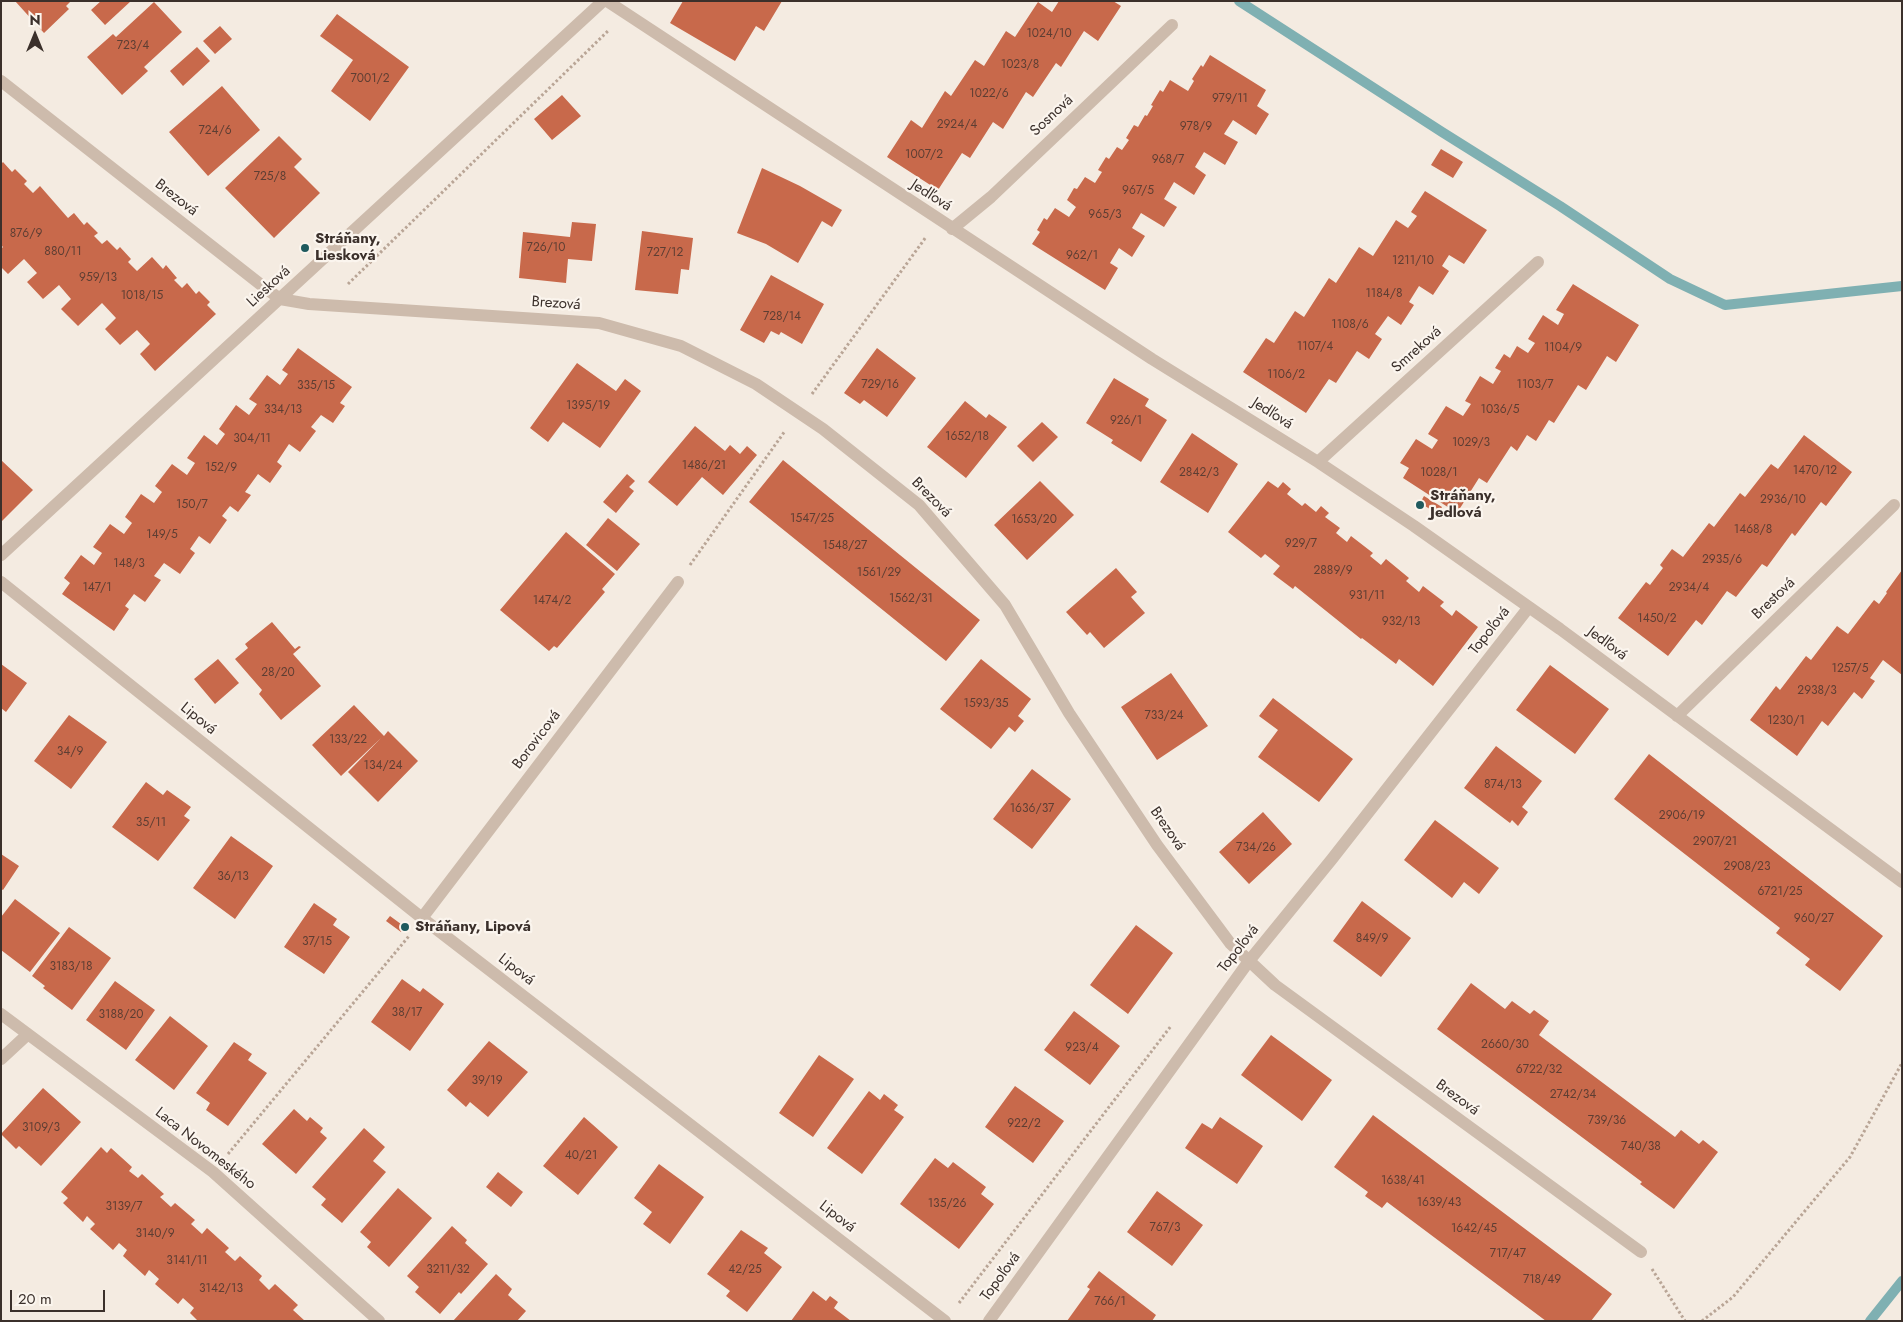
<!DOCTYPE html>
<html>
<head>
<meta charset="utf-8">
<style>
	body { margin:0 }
	#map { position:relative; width:1903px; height:1322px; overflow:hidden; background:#f4ebe1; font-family:Jost,sans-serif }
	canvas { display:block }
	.frame { position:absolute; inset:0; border:2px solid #3b302b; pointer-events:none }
	.north { position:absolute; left:10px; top:10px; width:50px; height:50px; -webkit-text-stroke:4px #fbf5ee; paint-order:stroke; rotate:0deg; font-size:14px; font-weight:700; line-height:20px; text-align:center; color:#3b302b }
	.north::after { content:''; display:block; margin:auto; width:18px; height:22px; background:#3b302b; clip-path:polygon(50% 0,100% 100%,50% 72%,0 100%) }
	.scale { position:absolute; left:10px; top:1290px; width:95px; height:22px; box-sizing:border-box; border:2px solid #3b302b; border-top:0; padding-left:6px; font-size:15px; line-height:18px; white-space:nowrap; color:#3b302b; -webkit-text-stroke:4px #fbf5ee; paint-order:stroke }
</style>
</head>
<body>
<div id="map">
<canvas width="1903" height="1322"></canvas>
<div class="frame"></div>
<div class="north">N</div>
<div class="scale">20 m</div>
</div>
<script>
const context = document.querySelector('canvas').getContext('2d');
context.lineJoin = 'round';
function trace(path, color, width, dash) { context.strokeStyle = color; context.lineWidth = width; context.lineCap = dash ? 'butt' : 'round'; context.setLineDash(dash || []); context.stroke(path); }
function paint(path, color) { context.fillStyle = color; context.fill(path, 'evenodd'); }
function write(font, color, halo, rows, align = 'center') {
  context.font = font + ' Jost,sans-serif'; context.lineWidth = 4.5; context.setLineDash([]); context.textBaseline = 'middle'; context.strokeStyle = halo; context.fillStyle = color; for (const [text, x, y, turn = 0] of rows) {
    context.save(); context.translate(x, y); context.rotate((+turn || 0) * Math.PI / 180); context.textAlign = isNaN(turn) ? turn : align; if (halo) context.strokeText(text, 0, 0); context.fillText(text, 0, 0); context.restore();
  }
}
trace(new Path2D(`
	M1239 1 1442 132 1560 206 1670 279 1725 305 1902 286
	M1870 1321 1902 1281`), '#7fb0b2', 10);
paint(new Path2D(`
	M15 1H71L66 6 69 9 44 33Z
	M101 1H131L105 25 91 10Z
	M683 1H782L764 31 756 26 735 61 670 23Z
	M1059 1H1113L1121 6 1098 41 1084 31 1061 67 1056 63 1033 97 1026 92 1003 129 993 122 970 158 962 153 938 190 887 157 911 120 922 128 945 91 951 96 975 60 984 66 1006 31 1015 37 1038 2 1052 12Z
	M154 2 182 32 144 67 148 71 122 95 87 57 113 34 116 37Z
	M337 14 409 67 370 121 331 91 353 60 320 36Z
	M220 26 232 39 215 54 203 41Z
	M197 47 210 61 183 86 170 71Z
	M1210 55 1266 90 1257 106 1269 114 1256 135 1233 120 1224 134 1238 142 1225 165 1204 152 1195 167 1206 175 1194 195 1174 182 1164 199 1177 207 1164 227 1141 213 1132 228 1145 236 1132 257 1119 248 1110 263 1118 268 1105 290 1032 244 1040 232 1037 230 1044 218 1047 220 1055 208 1069 217 1076 207 1067 200 1074 188 1077 189 1085 177 1095 183 1102 172 1098 170 1106 157 1109 159 1117 147 1122 150 1129 140 1126 138 1134 125 1138 127 1145 115 1147 116 1153 106 1151 105 1160 90 1163 92 1170 80 1188 91 1194 81 1192 79 1201 65 1203 67Z
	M222 86 260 130 208 176 169 132Z
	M562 95 581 116 552 140 534 119Z
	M279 136 302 159 294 167 320 193 274 238 225 188Z
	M1441 149 1463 162 1453 178 1431 165Z
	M3 162 12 172 15 169 27 181 24 184 33 193 40 186 68 218 74 213 84 225 87 222 98 233 94 236 102 244 107 240 117 250 120 247 131 259 128 262 137 271 152 257 163 269 166 265 177 278 174 280 182 288 187 283 196 294 199 291 210 302 207 305 216 314 155 371 140 354 150 344 137 330 120 345 105 329 116 318 102 303 78 326 61 309 71 299 59 285 43 299 27 282 37 273 24 259 8 274 1 267V249L3 247 1 245V164Z
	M762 168 800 186 842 210 832 227 822 221 798 263 766 244 737 233Z
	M1425 191 1487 230 1464 264 1449 255 1442 266 1449 271 1433 295 1419 286 1409 302 1414 305 1401 325 1388 316 1375 334 1382 339 1369 359 1357 351 1336 383 1329 379 1306 413 1243 372 1266 338 1274 343 1295 311 1304 317 1329 278 1336 283 1359 247 1373 256 1396 220 1408 228 1417 216 1411 212Z
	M572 222 596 224 592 261 568 259 566 283 519 278 523 232 570 237Z
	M642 231 693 238 689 270 681 269 678 294 635 290Z
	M771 275 824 304 802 344 781 332 779 335 771 331 764 343 740 330Z
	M1573 284 1639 325 1616 362 1607 356 1586 390 1578 385 1554 423 1549 420 1536 441 1527 435 1517 451 1511 446 1487 483 1479 478 1457 513 1403 478 1409 468 1400 463 1416 439 1432 449 1438 440 1428 434 1446 406 1463 416 1471 404 1465 401 1480 376 1493 384 1501 371 1495 368 1504 354 1510 358 1517 346 1528 353 1535 343 1528 339 1543 315 1558 325 1564 314 1556 310Z
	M298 348 352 387 340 403 345 406 333 423 321 415 311 427 316 431 300 452 289 444 277 462 282 466 270 483 258 474 245 492 251 495 238 512 230 506 222 516 227 520 210 544 199 536 190 549 195 553 180 574 164 563 154 576 161 580 145 602 134 594 125 606 129 609 114 631 62 594 70 583 64 578 81 555 94 565 102 553 93 547 110 524 124 534 132 523 125 517 141 494 154 503 162 492 155 486 172 464 187 475 195 463 187 458 204 435 217 445 225 434 219 429 236 405 249 415 257 404 249 399 267 375 280 385 288 374 282 370Z
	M877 348 916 378 887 417 864 400 860 404 844 393Z
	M577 363 616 391 625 379 641 391 600 448 563 422 548 442 530 428Z
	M1114 378 1149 399 1145 406 1167 420 1141 462 1111 443 1113 440 1086 423Z
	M965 401 986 418 989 414 1007 427 966 478 927 447Z
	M1042 422 1058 437 1033 462 1017 446Z
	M695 426 725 451 730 445 740 454 747 446 757 455 723 495 702 477 677 506 648 482Z
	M1192 433 1238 464 1208 513 1160 482Z
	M1804 435 1852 472 1826 506 1821 502 1795 536 1792 533 1767 567 1762 564 1736 597 1727 591 1702 625 1696 620 1668 656 1618 618 1646 582 1650 585 1663 568 1660 565 1672 549 1683 557 1709 523 1714 527 1740 493 1745 497 1771 464 1778 469Z
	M1 460 33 490 1 522Z
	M783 460 980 620 946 661 749 502Z
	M627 474 635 481 629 487 634 491 616 513 603 502Z
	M1040 481 1074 515 1027 560 994 525Z
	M1268 481 1278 488 1283 482 1291 489 1287 494 1302 506 1305 503 1316 512 1321 506 1329 513 1325 517 1340 528 1336 533 1347 542 1351 536 1373 553 1370 556 1381 565 1386 559 1409 578 1406 581 1419 592 1423 586 1444 602 1440 606 1452 616 1456 610 1478 627 1433 686 1399 659 1396 664 1362 638 1361 639 1295 586 1293 589 1273 574 1280 566 1265 554 1261 558 1228 532Z
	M1424 496 1442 507 1438 514 1420 503Z
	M608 518 640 544 617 571 586 545Z
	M566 532 615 574 602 589 605 592 557 648 554 646 549 651 500 610Z
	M1116 568 1137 592 1131 597 1145 613 1104 648 1090 632 1087 635 1066 612Z
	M1902 570V675L1883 660 1870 678 1875 681 1862 699 1854 692 1828 726 1822 721 1797 756 1750 720 1776 686 1780 690 1806 656 1811 660 1837 626 1848 634 1874 600 1879 604 1887 593 1886 592Z
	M272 622 295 649 299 646 301 647 293 654 321 686 281 720 259 694 262 690 235 659 248 648 245 644Z
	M218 659 239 683 215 704 194 679Z
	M981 659 1031 699 1018 716 1024 721 1015 732 1009 727 991 749 940 709Z
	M1 664 27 683 6 712 1 708Z
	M1550 665 1609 709 1575 754 1516 710Z
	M1171 673 1208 726 1157 760 1121 707Z
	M1273 698 1353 759 1319 802 1258 757 1278 730 1259 716Z
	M354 705 384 736 388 731 418 761 378 802 348 772 381 738 341 776 312 745Z
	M69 715 107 742 71 789 34 761Z
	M1496 746 1542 781 1522 807 1528 812 1518 826 1512 820 1510 823 1464 788Z
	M1649 754 1883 936 1840 991 1805 965 1810 959 1776 933 1780 928 1614 799Z
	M1032 769 1071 799 1032 849 993 819Z
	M146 782 163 795 167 790 191 807 184 816 190 820 158 861 112 827Z
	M1263 812 1292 844 1249 884 1219 852Z
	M1435 820 1499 868 1479 894 1464 882 1452 898 1404 860Z
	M231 836 273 866 235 919 193 888Z
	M1 854 19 866 3 890 1 889Z
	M15 899 60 933 30 972 1 950V917Z
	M1362 901 1411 938 1381 977 1333 941Z
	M314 903 337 919 333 925 350 937 324 974 284 947Z
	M390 916 405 927 401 932 386 921Z
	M1136 925 1173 953 1128 1014 1090 985Z
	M69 927 111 958 72 1010 43 988 45 986 32 976Z
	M402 979 420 992 423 988 444 1004 410 1051 371 1022Z
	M115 981 155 1010 126 1050 86 1020Z
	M1471 983 1505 1009 1512 1001 1530 1014 1534 1010 1549 1021 1539 1035 1675 1137 1681 1130 1699 1144 1703 1140 1718 1152 1674 1209 1640 1184 1642 1182 1437 1029Z
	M1074 1011 1120 1046 1090 1085 1044 1050Z
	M170 1016 208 1046 174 1090 135 1060Z
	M1271 1035 1332 1080 1302 1121 1241 1075Z
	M489 1041 528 1072 488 1117 470 1102 466 1107 447 1090Z
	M234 1042 252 1054 248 1060 267 1073 228 1126 206 1110 210 1103 196 1093Z
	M819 1055 854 1079 813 1137 779 1113Z
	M1015 1086 1064 1121 1033 1163 985 1127Z
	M43 1088 81 1122 41 1166 19 1146 16 1149 1 1134Z
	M869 1091 880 1100 884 1094 898 1105 894 1110 904 1117 862 1174 827 1148Z
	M294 1109 307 1121 310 1117 323 1128 320 1132 327 1138 296 1174 262 1144Z
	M1373 1115 1612 1294 1591 1321H1546L1387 1202 1382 1208 1365 1196 1368 1192 1334 1167Z
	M584 1117 618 1147 578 1195 543 1166Z
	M1220 1117 1263 1146 1237 1184 1185 1148 1202 1123 1212 1129Z
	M364 1128 385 1147 373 1161 386 1172 342 1223 321 1205 326 1199 312 1187Z
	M101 1147 107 1153 111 1148 132 1167 129 1171 138 1178 142 1174 164 1194 160 1197 171 1207 175 1203 195 1220 191 1224 202 1234 207 1228 229 1248 225 1252 235 1261 240 1256 262 1276 259 1280 269 1290 275 1284 298 1305 293 1310 305 1321H198L190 1313 194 1308 183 1298 178 1304 155 1284 159 1279 149 1270 145 1276 123 1256 127 1250 119 1243 113 1250 90 1229 95 1224 87 1216 83 1222 63 1203 68 1198 61 1192Z
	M935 1158 948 1168 953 1162 986 1187 981 1194 994 1204 959 1249 900 1204Z
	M659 1164 704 1197 670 1244 643 1224 652 1212 634 1198Z
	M498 1172 523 1192 511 1207 486 1187Z
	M398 1188 432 1218 389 1267 367 1247 371 1242 360 1232Z
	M1157 1191 1203 1225 1172 1266 1127 1232Z
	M452 1226 467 1240 465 1243 488 1264 461 1294 459 1292 440 1314 415 1292 419 1287 407 1276Z
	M741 1230 768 1248 764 1253 782 1267 747 1312 726 1296 730 1291 707 1274Z
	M1099 1271 1156 1315 1152 1321H1067L1090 1289 1087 1287Z
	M496 1274 512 1289 508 1295 526 1311 517 1321H453Z
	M813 1291 826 1301 830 1296 838 1302 834 1308 851 1321H791Z`), '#c8694b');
trace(new Path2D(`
	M348 284 609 30
	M812 394 926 237
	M690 565 785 431
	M228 1154 409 936
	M1652 1269 1685 1321
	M959 1303 1171 1026
	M1702 1321 1733 1297 1850 1157 1902 1063`), '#b9a596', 3, [2.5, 2.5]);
trace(new Path2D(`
	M607 1 1152 359 1318 462 1414 526 1560 629 1902 882
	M1 81 260 284 280 299 309 304 599 323 681 346 756 384 823 429 919 505 1005 605 1069 713 1157 845 1230 943 1275 985 1641 1252
	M952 229 991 197 1172 25
	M1318 462 1538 262
	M1 555 603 1
	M1 582 422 918 945 1321
	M1677 716 1894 505
	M422 918 678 582
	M1 1014 213 1172 379 1321
	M1 1059 28 1034
	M989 1321 1249 961 1332 859 1529 607`), '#cdbbac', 12);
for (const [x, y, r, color] of [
	[305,248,5,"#1f5a5e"],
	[1420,505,5,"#1f5a5e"],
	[405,927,5,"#1f5a5e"]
]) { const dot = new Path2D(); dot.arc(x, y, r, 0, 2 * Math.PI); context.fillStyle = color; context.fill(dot); trace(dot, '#fbf5ee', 2); }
write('12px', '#5e3e33', null, [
	["1024/10",1049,34],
	["723/4",133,46],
	["1023/8",1020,65],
	["7001/2",370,79],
	["1022/6",989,94],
	["979/11",1230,99],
	["2924/4",957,125],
	["978/9",1196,127],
	["724/6",215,131],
	["1007/2",924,155],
	["968/7",1168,160],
	["725/8",270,177],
	["967/5",1138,191],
	["965/3",1105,215],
	["876/9",26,234],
	["726/10",546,248],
	["880/11",63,252],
	["727/12",665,253],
	["962/1",1082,256],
	["1211/10",1413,261],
	["959/13",98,278],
	["1184/8",1384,294],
	["1018/15",142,296],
	["728/14",782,317],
	["1108/6",1350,325],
	["1107/4",1315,347],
	["1104/9",1563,348],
	["1106/2",1286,375],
	["729/16",880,385],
	["1103/7",1535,385],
	["335/15",316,386],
	["1395/19",588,406],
	["334/13",283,410],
	["1036/5",1500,410],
	["926/1",1126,421],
	["1652/18",967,437],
	["304/11",252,439],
	["1029/3",1471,443],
	["1486/21",704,466],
	["152/9",221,468],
	["1470/12",1815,471],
	["2842/3",1199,473],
	["1028/1",1439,473],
	["2936/10",1783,500],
	["150/7",192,505],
	["1547/25",812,519],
	["1653/20",1034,520],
	["1468/8",1753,530],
	["149/5",162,535],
	["929/7",1301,544],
	["1548/27",845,546],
	["2935/6",1722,560],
	["148/3",129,564],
	["2889/9",1333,571],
	["1561/29",879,573],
	["147/1",97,588],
	["2934/4",1689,588],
	["931/11",1367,596],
	["1562/31",911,599],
	["1474/2",552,601],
	["1450/2",1657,619],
	["932/13",1401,622],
	["1257/5",1850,669],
	["28/20",278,673],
	["2938/3",1817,691],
	["1593/35",986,704],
	["733/24",1164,716],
	["1230/1",1786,721],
	["133/22",348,740],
	["34/9",70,752],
	["134/24",383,766],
	["874/13",1503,785],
	["1636/37",1032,809],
	["2906/19",1682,816],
	["35/11",151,823],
	["2907/21",1715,842],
	["734/26",1256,848],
	["2908/23",1747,867],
	["36/13",233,877],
	["6721/25",1780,892],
	["960/27",1814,919],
	["849/9",1372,939],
	["37/15",317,942],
	["3183/18",71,967],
	["38/17",407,1013],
	["3188/20",121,1015],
	["2660/30",1505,1045],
	["923/4",1082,1048],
	["6722/32",1539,1070],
	["39/19",487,1081],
	["2742/34",1573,1095],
	["739/36",1607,1121],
	["922/2",1024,1124],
	["3109/3",41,1128],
	["740/38",1641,1147],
	["40/21",581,1156],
	["1638/41",1403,1181],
	["1639/43",1439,1203],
	["135/26",947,1204],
	["3139/7",124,1207],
	["767/3",1165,1228],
	["1642/45",1474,1229],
	["3140/9",155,1234],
	["717/47",1508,1254],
	["3141/11",187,1261],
	["3211/32",448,1270],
	["42/25",745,1270],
	["718/49",1542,1280],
	["3142/13",221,1289],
	["766/1",1110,1302]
]);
write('15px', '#3b302b', '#fbf5ee', [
	["Sosnová",1052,116,-43],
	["Jedľová",931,196,33],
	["Brezová",176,198,38],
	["Liesková",269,287,-43],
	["Brezová",556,304,4],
	["Smreková",1417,350,-42],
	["Jedľová",1272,414,32],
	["Brezová",931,498,45],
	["Brestová",1774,599,-44],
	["Topoľová",1490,631,-52],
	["Jedľová",1607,644,37],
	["Lipová",198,719,39],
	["Borovicová",537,740,-53],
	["Brezová",1167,829,55],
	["Topoľová",1239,949,-52],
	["Lipová",516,970,38],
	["Brezová",1457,1098,36],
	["Laca Novomeského",205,1149,38],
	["Lipová",837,1217,38],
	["Topoľová",1001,1277,-54]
]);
write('bold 15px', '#3b302b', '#fbf5ee', [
	["Stráňany,",315,239],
	["Liesková",315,256],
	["Stráňany,",1430,496],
	["Jedlová",1430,513],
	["Stráňany, Lipová",415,927]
], 'left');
</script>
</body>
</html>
